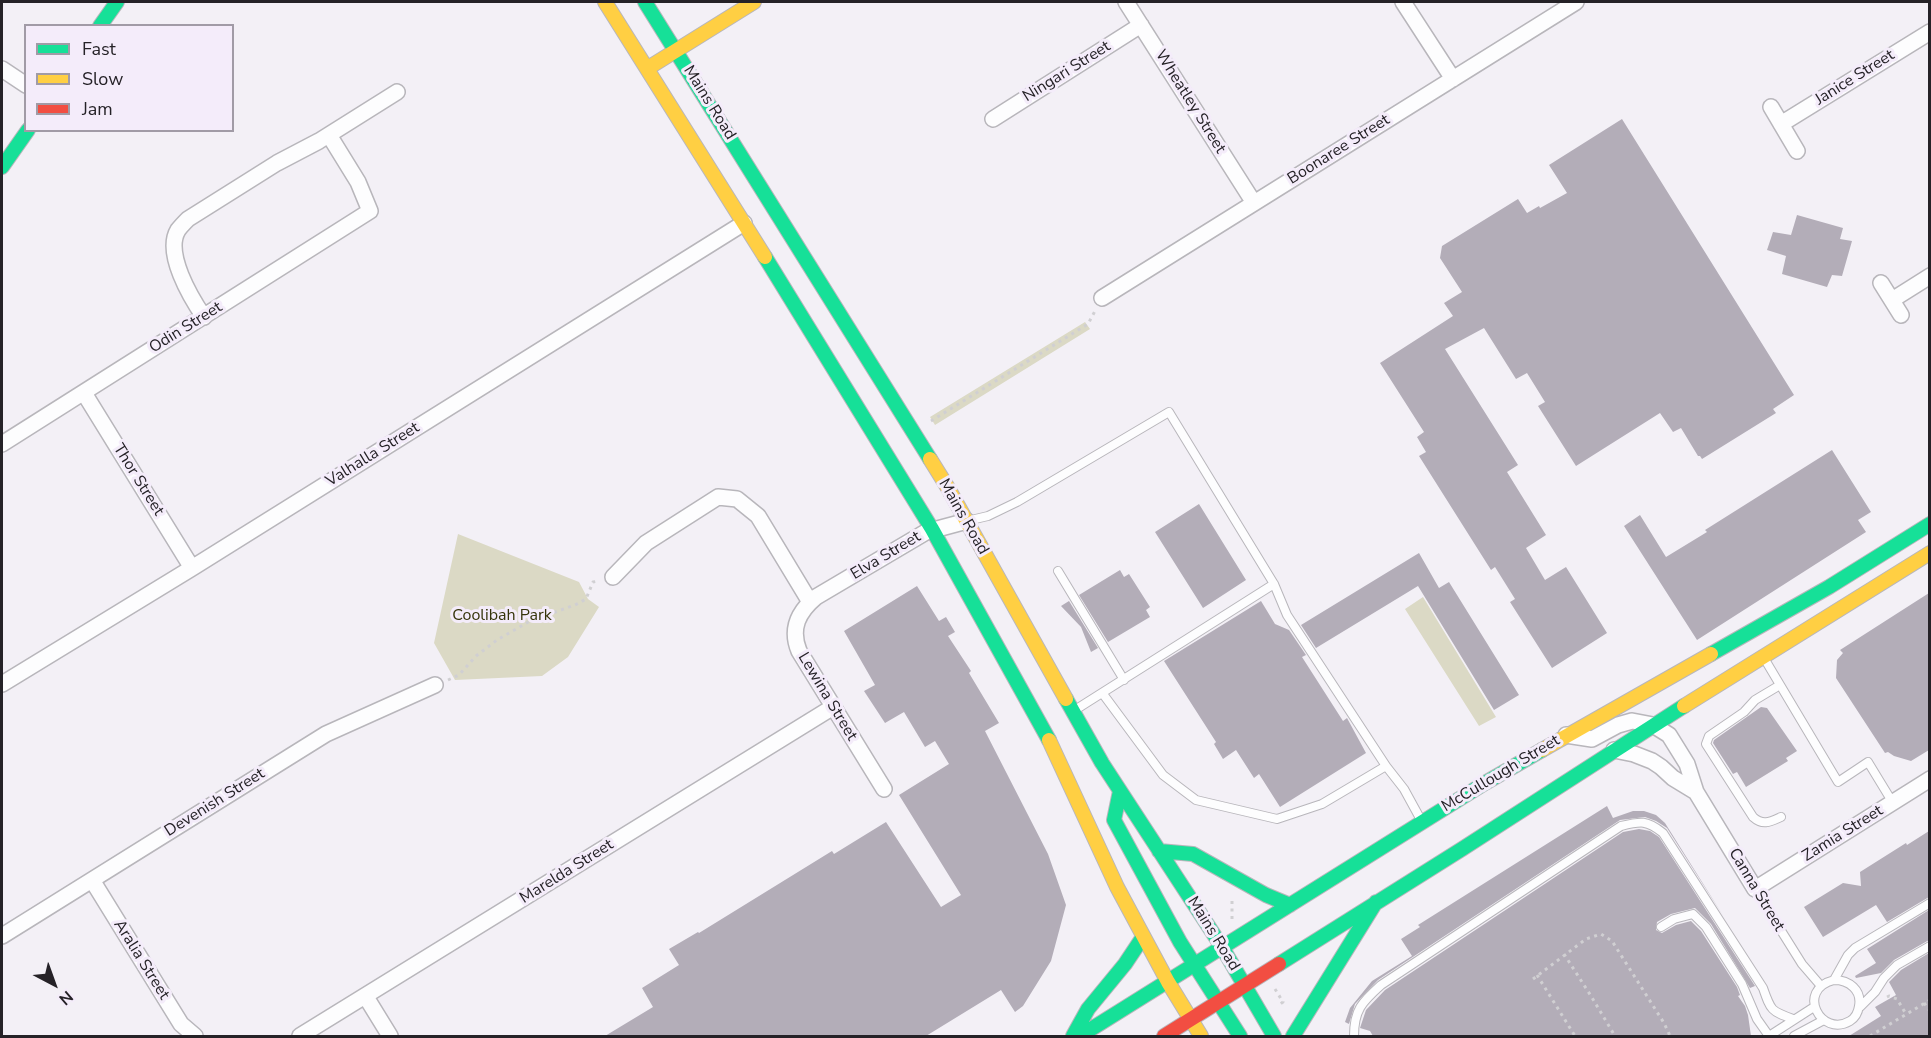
<!DOCTYPE html>
<html>
<head>
<meta charset="utf-8">
<style>
	body { margin:0 }
	#map { position:relative; width:1931px; height:1038px; overflow:hidden; background:#f3f0f6; font-family:"Nunito Sans",sans-serif }
	canvas { display:block }
	.frame { position:absolute; inset:0; border:3px solid #252227; pointer-events:none }
	.legend { position:absolute; left:24px; top:24px; width:210px; height:108px; box-sizing:border-box; background:#f4ecfa; border:2px solid #a19ba6; margin:0; padding:8px 10px; list-style:none; font-size:18px; color:#252227 }
	.legend li { display:flex; align-items:center; gap:12px; height:30px }
	.legend b { width:30px; border:2px solid #a19ba6 }
	.north { position:absolute; left:24px; top:954px; width:60px; height:60px; -webkit-text-stroke:4px #f4ecfa; paint-order:stroke; rotate:139deg; font-size:16px; font-weight:700; line-height:24px; text-align:center; color:#252227 }
	.north::after { content:''; display:block; margin:auto; width:21px; height:27px; background:#252227; clip-path:polygon(50% 0,100% 100%,50% 72%,0 100%) }
</style>
</head>
<body>
<div id="map">
<canvas width="1931" height="1038"></canvas>
<div class="frame"></div>
<ul class="legend">
<li><b style="height:8px;background:#16e098"></b>Fast</li>
<li><b style="height:8px;background:#ffcf43"></b>Slow</li>
<li><b style="height:8px;background:#f24e42"></b>Jam</li>
</ul>
<div class="north">N</div>
</div>
<script>
const context = document.querySelector('canvas').getContext('2d');
context.lineJoin = 'round';
function paint(path, color) { context.fillStyle = color; context.fill(path, 'evenodd'); }
function trace(path, color, width, dash) { context.strokeStyle = color; context.lineWidth = width; context.lineCap = dash ? 'butt' : 'round'; context.setLineDash(dash || []); context.stroke(path); }
function write(font, color, halo, rows, align = 'center') {
  context.font = font + ' "Nunito Sans",sans-serif'; context.lineWidth = 6; context.setLineDash([]); context.textBaseline = 'middle'; context.strokeStyle = halo; context.fillStyle = color; for (const [text, x, y, turn = 0] of rows) {
    context.save(); context.translate(x, y); context.rotate((+turn || 0) * Math.PI / 180); context.textAlign = isNaN(turn) ? turn : align; if (halo) context.strokeText(text, 0, 0); context.fillText(text, 0, 0); context.restore();
  }
}
paint(new Path2D(`
	M1085 322 1090 329 935 425 930 417Z
	M458 534 579 582 588 599 599 607 568 657 542 676 455 680 434 643Z
	M1423 597 1496 717 1479 726 1405 609Z`), '#dbd9c5');
paint(new Path2D(`
	M1622 119 1794 395 1773 409 1776 413 1702 459 1700 456H1698L1681 428 1673 432 1660 413 1576 466 1538 406 1545 402 1527 373 1516 379 1484 328 1445 349 1518 465 1507 472 1546 535 1526 548 1545 580 1566 567 1607 633 1552 668 1510 602 1515 599 1495 567 1491 570 1419 456 1426 452 1417 437 1424 432 1380 363 1453 316 1444 303 1462 292 1440 258 1442 246 1518 199 1527 213 1539 206 1540 208 1567 193 1549 165Z
	M1797 215 1843 228 1840 239 1852 241 1842 276 1832 275 1827 287 1782 274 1786 256 1767 250 1773 232 1791 235Z
	M1832 450 1871 512 1858 520 1866 532 1697 640 1624 526 1640 515 1666 557 1707 532 1705 530Z
	M1199 504 1246 580 1203 608 1155 532Z
	M1419 553 1439 588 1449 582 1519 695 1494 710 1418 586 1316 648 1301 625Z
	M1120 570 1124 577 1129 574 1150 607 1146 610 1150 617 1108 642 1079 595Z
	M917 586 939 621 946 617 955 632 948 636 971 671 969 673 999 723 985 731 1048 854 1066 905 1051 961 1023 1006 1015 1012 1001 990 926 1036H605L653 1007 642 988 679 965 669 949 698 932 699 933 832 851 834 854 886 822 941 907 961 895 899 795 949 764 935 741 925 747 904 712 885 723 864 691 875 685 844 631Z
	M1929 593V750L1911 761 1894 756 1888 752 1885 753 1836 678 1837 660 1843 653 1840 650Z
	M1069 601 1098 648 1091 652 1081 627 1061 606Z
	M1261 601 1275 624 1289 630 1306 655 1302 657 1343 721 1347 718 1366 753 1280 807 1259 774 1254 778 1236 750 1223 759 1214 744 1216 742 1164 661Z
	M1761 707 1767 708 1797 751 1786 758 1788 761 1746 787 1737 772 1733 774 1713 743 1714 740Z
	M1607 806 1613 818 1633 811H1644L1656 815 1665 823 1724 917 1667 828 1656 821 1645 817 1620 820 1378 980 1355 1004 1349 1024 1345 1022 1350 1008 1372 981 1412 956 1401 939 1420 927 1418 925Z
	M1639 829 1650 831 1659 837 1755 986 1750 988 1711 924 1695 908 1671 914 1657 922 1656 930 1662 933 1676 925 1691 921 1701 931 1737 987 1740 995 1738 996 1745 1006 1748 1015 1751 1036H1373L1370 1031 1360 1028 1366 1010 1385 990 1623 832Z
	M1929 831V897L1887 922 1876 905 1823 937 1804 907 1843 883 1861 886 1860 872 1906 843 1907 845Z
	M1929 910V940L1894 960 1881 973 1856 978 1855 976 1876 963 1867 949Z
	M1929 953V1036H1849L1881 1016 1875 1007 1896 995 1889 982 1901 970Z`), '#b3adb8');
const lane = new Path2D(`
	M971 520 988 516 1017 502 1169 412 1274 584 1287 615 1386 766
	M1058 571 1124 680
	M1764 658 1838 782 1868 762 1893 803
	M1780 685 1755 700 1744 712 1709 736 1706 744 1753 817C1763 826 1770 822 1781 817
	M1103 694 1163 775 1196 800 1277 819 1322 804 1386 766 1404 789 1421 820
	M1075 710 1274 584
	M1755 889 1802 964 1821 986
	M1661 927 1674 919 1693 914 1706 927 1742 984 1757 1019 1769 1036
	M1834 980C1849 980 1862 990 1859 1006 1858 1013 1855 1018 1850 1021 1821 1038 1795 990 1834 980L1848 955 1855 948 1930 903
	M1860 1007 1875 992 1884 978 1897 965 1930 946
	M1354 1036C1354 1010 1362 1002 1381 985L1621 826C1641 821 1647 820 1663 833L1763 988C1771 1011 1771 1011 1793 1019
	M1769 1036 1814 1007
	M1794 1036 1822 1021`);
const street = new Path2D(`
	M1126 2 1254 203
	M1403 2 1453 79
	M2 69 26 85
	M1771 107 1797 151
	M993 119 1141 25
	M1781 124 1930 32
	M1881 283 1901 315
	M1102 298 1576 2
	M1892 300 1930 276
	M204 317C191 298 164 253 178 230 181 226 185 222 188 219L277 163 319 141 397 92
	M84 393 192 568
	M2 444 370 211 358 182 329 135
	M613 577 646 543 718 497 737 499 758 516 810 602
	M2 684 192 568 744 223
	M1566 735 1592 739 1618 725 1632 721 1653 725 1669 735 1687 764 1696 792 1755 889 1930 779
	M1614 750 1634 754 1652 761 1661 767 1673 778 1696 792
	M884 789 799 651C790 629 798 612 816 597L926 532 967 521
	M92 880 181 1024 195 1036
	M2 936 326 734 435 685
	M366 997 390 1036
	M300 1036 833 707`);
const fast = new Path2D(`
	M645 2 930 459
	M100 26 117 2
	M2 167 28 130
	M765 257 932 529 1049 740
	M1711 654 1829 587 1930 524
	M1066 699 1102 763 1222 947 1274 1036
	M1120 791 1114 820 1180 942 1240 1036
	M1159 851 1193 854 1266 895 1290 905
	M1279 964 1462 849 1684 706
	M1073 1036 1088 1009 1125 964 1143 937
	M1080 1036 1485 783 1542 750
	M1293 1036 1376 902`);
const slow = new Path2D(`
	M605 2 765 257
	M648 68 754 2
	M930 459 948 488 1066 699
	M1684 706 1930 553
	M1049 740 1117 887 1168 982 1201 1036
	M1542 750 1711 654`);
const jam = new Path2D(`
	M1164 1036 1279 964`);
trace(lane, '#b8b6bb', 10);
trace(street, '#b8b6bb', 18);
trace(fast, '#b8b6bb', 16);
trace(slow, '#b8b6bb', 16);
trace(jam, '#b8b6bb', 16);
trace(new Path2D(`
	M931 421 1088 324 1095 311
	M448 680 459 675 476 656 497 640 530 621 575 605 586 599 593 582 599 581
	M1232 919V900
	M1564 954 1591 996 1615 1036
	M1537 975 1575 1036
	M1533 979 1586 939 1601 934 1612 941 1664 1023 1670 1036
	M1275 989 1283 1002 1279 1005
	M1887 997 1889 996 1897 999 1906 1014
	M1924 1003 1930 1011
	M1870 1036 1930 1000`), '#d0cfd2', 3, [3, 4.5]);
trace(lane, '#fdfdfe', 8);
trace(street, '#fdfdfe', 15);
trace(fast, '#16e098', 14);
trace(slow, '#ffcf43', 14);
trace(jam, '#f24e42', 14);
write('16px', '#252227', '#f4ecfa', [
	["Ningari Street",1067,72,-32],
	["Janice Street",1855,78,-32],
	["Wheatley Street",1190,102,58],
	["Mains Road",709,103,58],
	["Boonaree Street",1339,150,-32],
	["Odin Street",186,328,-32],
	["Valhalla Street",373,455,-32],
	["Thor Street",138,480,58],
	["Mains Road",963,517,60],
	["Elva Street",886,556,-31],
	["Lewina Street",827,697,59],
	["McCullough Street",1501,774,-31],
	["Devenish Street",215,803,-32],
	["Zamia Street",1843,834,-32],
	["Marelda Street",567,872,-32],
	["Canna Street",1756,890,59],
	["Mains Road",1213,934,58],
	["Aralia Street",141,960,58]
]);
write('16px', '#35340a', '#f4ecfa', [
	["Coolibah Park",502,616]
]);
</script>
</body>
</html>
